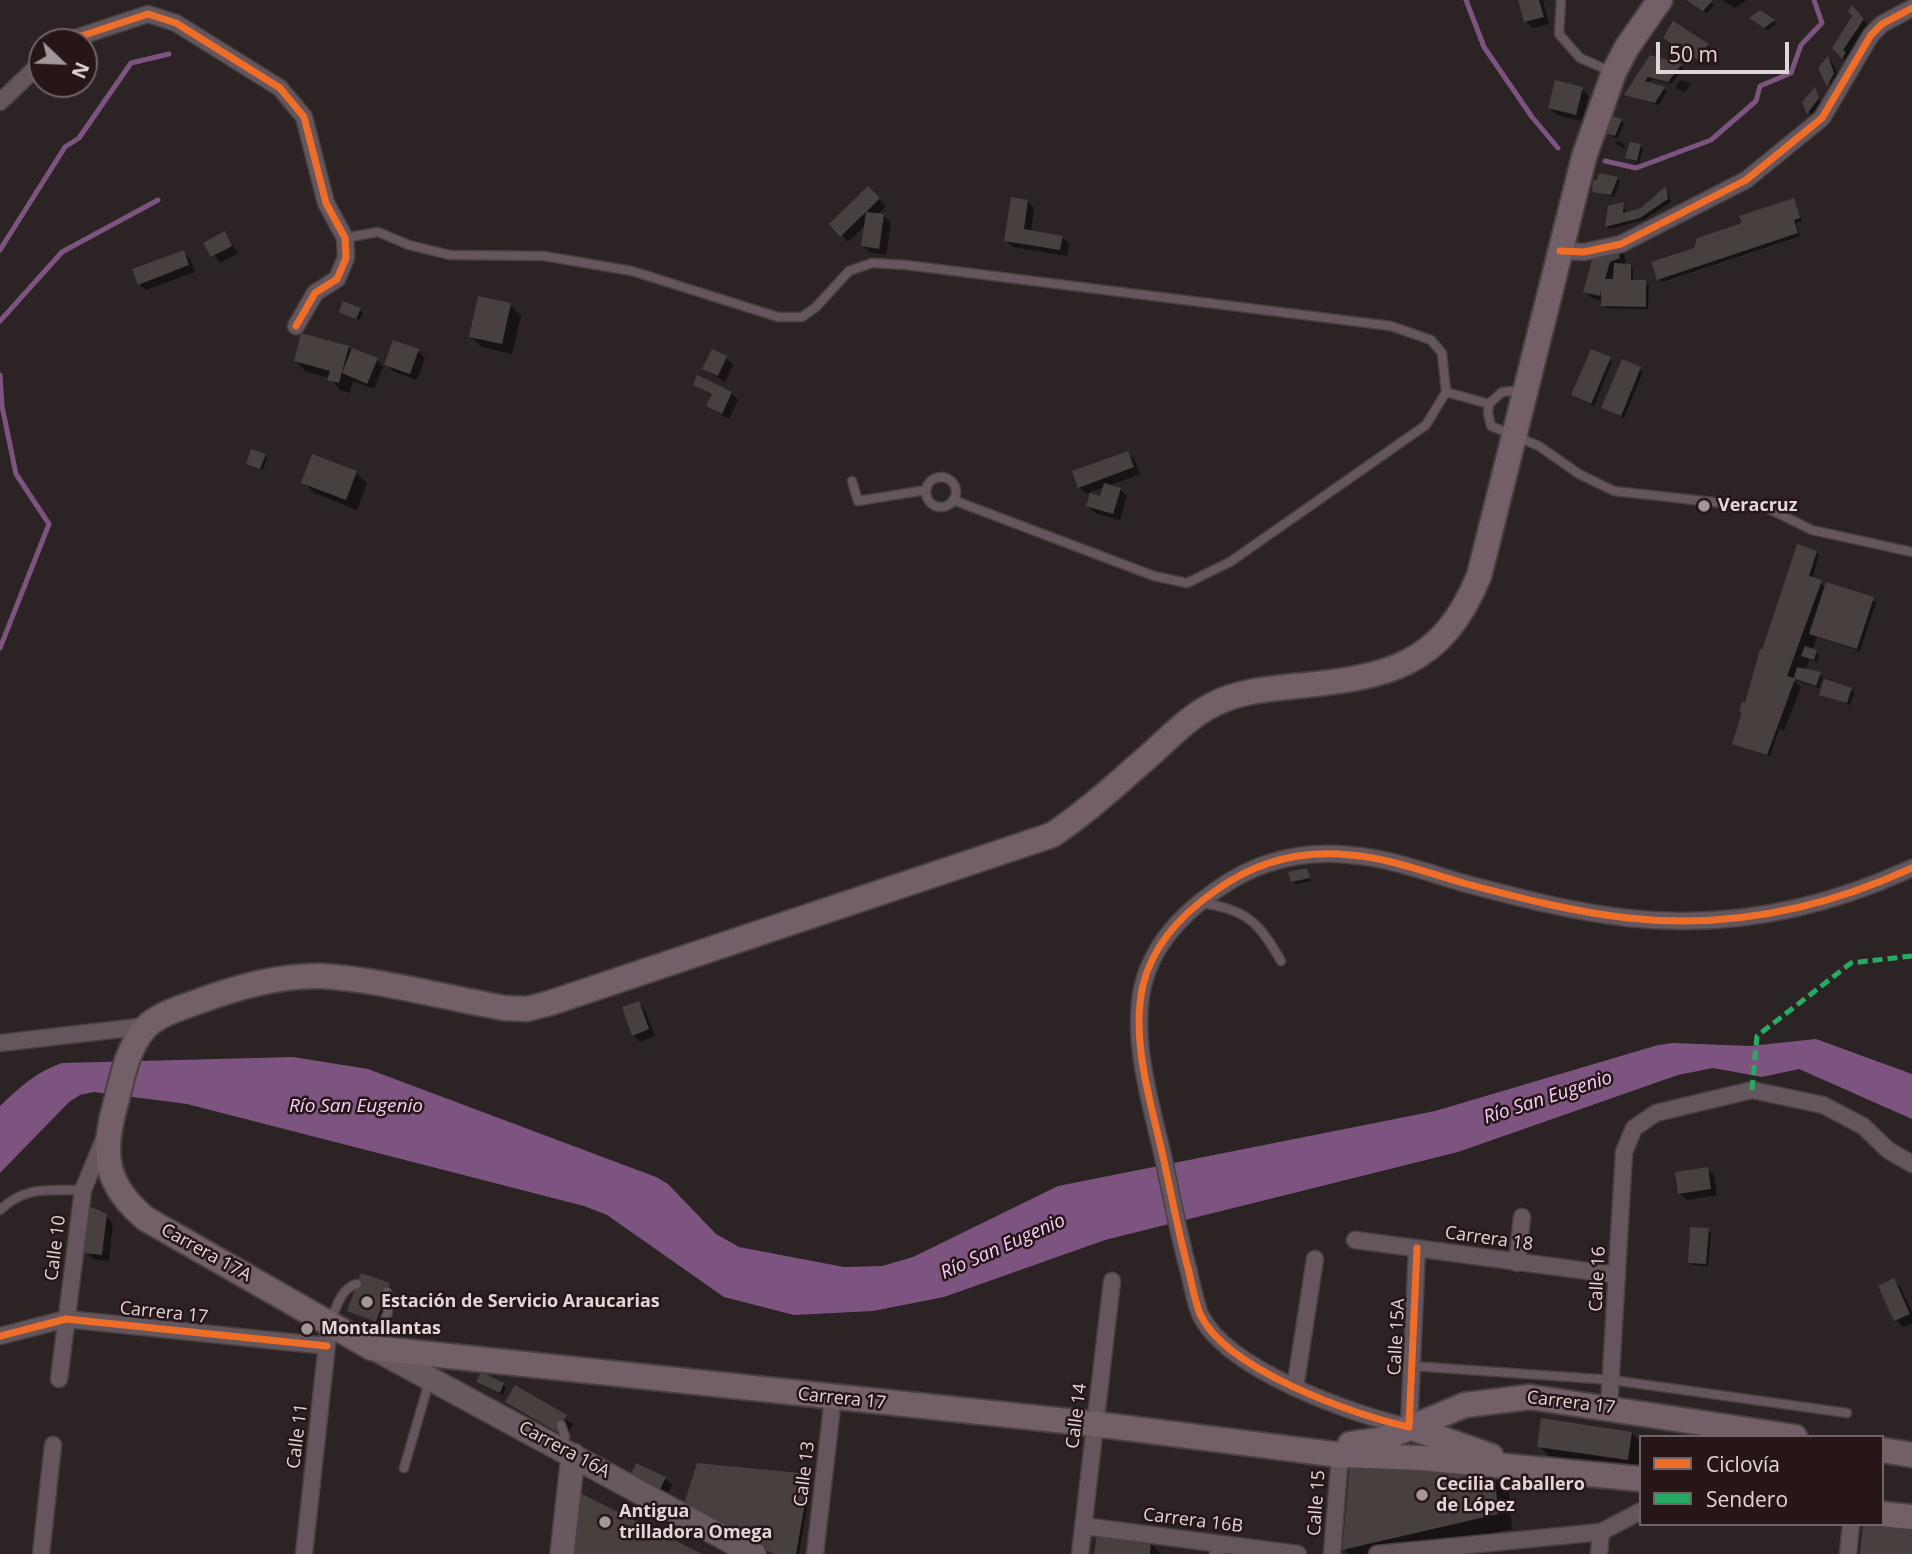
<!DOCTYPE html>
<html>
<head>
<meta charset="utf-8">
<style>
	body { margin:0 }
	#map { position:relative; width:1912px; height:1554px; overflow:hidden; background:#2c2324; font-family:"Open Sans",sans-serif }
	canvas { display:block }
	.legend { position:absolute; left:1639px; top:1435px; width:245px; height:91px; box-sizing:border-box; background:#261618; border:2px solid #716364; margin:0; padding:9px 12px; list-style:none; font-size:21px; color:#e1d6d7 }
	.legend li { display:flex; align-items:center; gap:14px; height:35px }
	.legend b { width:35px; border:2px solid #716364 }
	.north { position:absolute; left:28px; top:28px; width:70px; height:70px; box-sizing:border-box; background:#261618; border:2px solid #716364; border-radius:50%; rotate:113deg; font-size:19px; font-weight:700; line-height:28px; text-align:center; color:#e1d6d7 }
	.north::after { content:''; display:block; margin:auto; width:24px; height:32px; background:#a29798; clip-path:polygon(50% 0,100% 100%,50% 72%,0 100%) }
	.scale { position:absolute; left:1656px; top:42px; width:133px; height:32px; box-sizing:border-box; border:4px solid #e1d6d7; border-top:0; padding-left:9px; font-size:21px; line-height:24px; white-space:nowrap; color:#e1d6d7; -webkit-text-stroke:5px #261618; paint-order:stroke }
</style>
</head>
<body>
<div id="map">
<canvas width="1912" height="1554"></canvas>
<ul class="legend">
<li><b style="height:9px;background:#ee6e29"></b>Ciclovía</li>
<li><b style="height:9px;background:#26ab63"></b>Sendero</li>
</ul>
<div class="north">N</div>
<div class="scale">50 m</div>
</div>
<script>
const context = document.querySelector('canvas').getContext('2d');
context.lineJoin = 'round';
function paint(path, color) { context.fillStyle = color; context.fill(path, 'evenodd'); }
function trace(path, color, width, dash) { context.strokeStyle = color; context.lineWidth = width; context.lineCap = dash ? 'butt' : 'round'; context.setLineDash(dash || []); context.stroke(path); }
function write(font, color, halo, rows, align = 'center') {
  context.font = font + ' "Open Sans",sans-serif'; context.lineWidth = 5; context.setLineDash([]); context.textBaseline = 'middle'; context.strokeStyle = halo; context.fillStyle = color; for (const [text, x, y, turn = 0] of rows) {
    context.save(); context.translate(x, y); context.rotate((+turn || 0) * Math.PI / 180); context.textAlign = isNaN(turn) ? turn : align; if (halo) context.strokeText(text, 0, 0); context.fillText(text, 0, 0); context.restore();
  }
}
paint(new Path2D(`
	M1816 1039 1912 1074V1119L1799 1069 1762 1077 1713 1068 1678 1075 1458 1152 1105 1240 944 1297 873 1311 794 1315 724 1297 607 1215 584 1206 187 1104 94 1092 80 1095 69 1102 0 1173V1106C20 1087 36 1072 62 1063L293 1057 368 1069 656 1177 668 1184 716 1234 739 1247 844 1267 882 1266 913 1257 1058 1186 1435 1111 1658 1045 1673 1043 1750 1046Z`), '#7d5380');
paint(new Path2D(`
	M1520 0H1543L1549 24 1533 28 1526 21Z
	M1691 0H1708L1714 5 1707 13Z
	M1722 0H1745L1746 1 1735 8Z
	M1760 12 1774 21 1776 24 1768 30 1754 20Z
	M1859 14 1868 25 1845 61 1834 48Z
	M1668 40 1708 45 1710 48 1701 62Z
	M1651 57 1684 68 1671 84 1651 79 1648 84 1667 91 1659 105 1626 95Z
	M1828 59 1834 65 1840 81 1834 92 1820 68Z
	M1681 80 1691 84 1685 92 1675 88Z
	M1582 89 1589 96 1582 121 1557 115 1550 108Z
	M1815 90 1821 102 1811 115 1804 102Z
	M1621 121 1624 123 1617 139 1607 133Z
	M1617 140 1625 145 1624 149 1616 144Z
	M1640 146 1643 149 1639 163 1630 160 1627 157Z
	M1617 178 1620 181 1614 197 1594 191Z
	M868 188 886 206 877 215 884 216 891 223 886 255 869 252 862 245 865 226 848 242 831 224Z
	M1666 189 1671 202 1643 220 1609 229 1607 227 1609 207 1624 204 1626 214 1642 210Z
	M1793 200 1802 221 1796 223 1800 236 1662 282 1659 279 1696 249Z
	M1027 201 1034 208 1031 232 1062 237 1069 244 1067 256 1013 247 1006 241Z
	M224 234 238 253 220 263 206 244Z
	M1618 249 1625 256 1626 265 1633 268V281L1649 285 1648 309 1606 308 1603 301 1592 298 1585 291Z
	M183 252 190 259 195 272 146 290 139 284Z
	M510 305 521 316 512 354 482 347 471 337Z
	M360 310 363 313 359 320 341 311Z
	M348 348 377 360 383 367 374 389 353 381 350 393 340 390 330 378 306 372 296 361Z
	M418 351 425 358 417 380 393 371 386 364Z
	M726 358 733 365 725 382 704 369Z
	M1610 359 1612 362 1594 406 1576 398 1573 395Z
	M1623 361 1643 372 1624 418 1603 408Z
	M695 384 731 393 738 400 729 419 708 406 713 396Z
	M1127 453 1134 459 1140 474 1108 486 1120 489 1127 496 1120 520 1095 513 1088 506 1101 498 1105 487 1086 494 1079 487Z
	M265 455 267 458 263 470 248 463Z
	M356 472 367 483 357 510 314 493 303 482Z
	M1816 552 1819 555 1812 579 1826 587 1876 602 1860 651 1817 637 1812 651 1819 655 1817 662 1809 660 1806 669 1823 677 1819 688 1792 679 1801 687 1784 731 1779 729 1770 757 1734 743 1744 714 1741 712Z
	M1851 690 1854 692 1850 705 1821 694Z
	M1306 870 1311 881 1296 884 1293 881Z
	M639 1003 645 1010 655 1036 640 1042 633 1035Z
	M1707 1169 1714 1175 1717 1195 1687 1200 1680 1193Z
	M106 1216 113 1223 109 1261 93 1259 86 1252Z
	M1708 1230 1711 1233 1708 1266 1692 1265 1689 1262Z
	M362 1275 392 1288 379 1324 349 1310Z
	M1894 1280 1900 1287 1912 1312V1323L1903 1327 1896 1320 1881 1286Z
	M482 1374 503 1385 506 1388 503 1395 481 1385 478 1382Z
	M516 1388 573 1424 565 1438 508 1402Z
	M1632 1433 1641 1443 1639 1470 1550 1457 1539 1446Z
	M809 1475 812 1478 799 1554H774Z
	M1494 1477 1509 1492 1512 1529 1400 1554H1349L1344 1549Z
	M665 1478 672 1485 665 1500 637 1487Z
	M1150 1542 1161 1554H1096Z`), '#0007');
trace(new Path2D(`
	M1466 0 1484 47 1532 117 1558 148
	M1605 161 1636 168 1711 140 1756 101 1760 86 1791 73 1801 45 1822 23 1814 0
	M0 250 65 147 79 138 131 63 169 54
	M0 321 62 252 158 200
	M0 375 2 406 16 474 49 524 0 648`), '#7d5380', 5);
paint(new Path2D(`
	M1518 0H1539L1544 17 1524 22Z
	M1686 0H1713L1703 11Z
	M1852 5 1864 19 1843 50 1846 52 1842 59 1832 48 1852 16 1848 11Z
	M1760 10 1775 20 1764 28 1749 18Z
	M1673 21 1709 44 1698 60 1663 38Z
	M1650 55 1682 64 1668 82 1648 77 1645 81 1665 87 1655 103 1624 95Z
	M1828 56 1834 73 1827 87 1818 68Z
	M1555 80 1583 87 1576 115 1548 108Z
	M1815 87 1819 98 1807 114 1802 102Z
	M1612 116 1622 119 1615 136 1605 133Z
	M1630 142 1641 144 1637 161 1625 158Z
	M1599 173 1618 177 1611 195 1592 192 1593 180H1597Z
	M868 186 880 198 866 212 884 214 879 249 861 246 866 212 840 237 829 224Z
	M1666 186 1668 199 1640 218 1605 227 1608 206 1624 202 1623 213 1641 208Z
	M1011 197 1028 200 1024 229 1063 236 1060 250 1004 241Z
	M1794 198 1800 218 1794 220 1798 233 1657 280 1651 262 1694 248 1697 238 1742 223 1739 216Z
	M225 231 232 246 211 257 203 243Z
	M1618 248 1620 258 1610 262 1605 279H1613L1614 263 1631 264V280H1646V307L1601 306V290L1600 296 1583 292 1594 253Z
	M184 250 189 265 138 285 132 269Z
	M478 296 511 303 502 344 469 337Z
	M343 301 361 308 356 319 339 312Z
	M301 333 349 346 339 383 327 380 330 371 294 361Z
	M393 340 419 349 410 374 384 365Z
	M352 348 378 358 367 384 342 373Z
	M712 349 727 356 718 376 702 369Z
	M1591 349 1611 357 1591 404 1571 395Z
	M1622 359 1641 367 1621 416 1601 408Z
	M697 375 732 392 722 414 706 406 712 394 693 385Z
	M251 449 266 454 260 469 246 464Z
	M1128 451 1134 467 1078 488 1072 471Z
	M312 454 357 471 346 500 301 483Z
	M1104 483 1121 488 1113 514 1086 506 1090 493 1100 496Z
	M1797 544 1817 551 1809 576 1822 580 1787 676 1794 678 1797 667 1821 672 1816 686 1795 679 1767 755 1732 744 1742 713 1739 712 1742 702 1745 703 1760 649 1762 650Z
	M1826 582 1874 597 1857 649 1809 634Z
	M1805 646 1817 650 1814 660 1801 656Z
	M1824 679 1852 688 1847 703 1819 695Z
	M1307 868 1310 878 1291 882 1288 872Z
	M639 1001 649 1029 632 1036 622 1007Z
	M1708 1167 1711 1189 1678 1194 1675 1172Z
	M89 1206 107 1214 102 1255 84 1253Z
	M1690 1227 1709 1228 1706 1264 1688 1263Z
	M361 1273 390 1283 376 1322 347 1311Z
	M1894 1278 1910 1314 1894 1321 1878 1286Z
	M481 1372 504 1383 500 1393 476 1382Z
	M515 1385 567 1415 557 1432 505 1402Z
	M1541 1418 1632 1432 1628 1460 1537 1447Z
	M636 1463 666 1477 658 1494 628 1480Z
	M697 1463 810 1474 796 1554H774L683 1507Z
	M1350 1464 1495 1475 1498 1514 1342 1550Z
	M574 1490 702 1554H568Z
	M1863 1524 1912 1526V1554H1860Z
	M1097 1535 1151 1541 1150 1554H1094Z`), '#47403f');
const service = new Path2D(`
	M1561 0 1559 34 1580 58 1610 71
	M345 238 378 232 409 245 450 255 544 256 632 271 778 317H802L816 307 849 271 872 263 906 265 1391 326 1431 340 1442 353 1446 392 1426 425 1230 562 1187 583 1154 576 953 500
	M1446 392 1489 404 1502 392 1523 390
	M1489 404 1488 413 1491 426 1539 446 1579 474 1614 491 1767 508 1812 530 1912 552
	M926 492a15 15 0 1 1 30 0a15 15 0 1 1-30 0Z
	M852 481 858 501 926 490
	M1201 903C1246 909 1259 922 1281 961
	M0 1210C26 1185 49 1191 83 1190
	M331 1320C337 1306 341 1288 357 1284
	M374 1345 388 1312 387 1292
	M1412 1366 1612 1380 1847 1413
	M561 1425 565 1437 563 1446
	M404 1468 429 1382
	M1214 1554 1227 1547`);
const minor = new Path2D(`
	M63 42 148 14 176 23 280 88 304 117 326 203 345 238 346 258 337 279 315 293 296 326
	M0 102 42 62
	M1560 251 1584 252 1621 244 1746 180 1822 118 1871 35 1882 24 1912 8
	M0 1043 147 1026
	M1355 1240 1617 1275
	M1417 1248 1409 1427C1353 1415 1225 1369 1200 1314 1195 1301 1192 1286 1189 1272 1179 1236 1172 1198 1164 1161 1152 1106 1130 1041 1143 985 1153 944 1182 914 1215 891 1255 862 1301 850 1350 855 1390 858 1428 873 1467 884 1520 898 1574 912 1628 918 1726 929 1823 909 1912 868
	M1517 1263 1522 1217
	M0 1336 66 1319 327 1346
	M59 1379 83 1190 104 1139
	M1295 1388 1315 1259
	M1609 1407 1624 1152 1634 1128 1656 1113 1752 1090 1823 1105 1863 1126 1888 1150 1912 1164
	M1083 1526 1298 1554
	M41 1554 53 1445
	M304 1554 328 1335
	M815 1554 833 1398
	M1080 1554 1112 1281
	M1332 1554 1340 1455
	M1377 1554 1601 1532 1641 1511
	M1599 1554 1601 1532
	M1848 1554 1851 1524`);
const secondary = new Path2D(`
	M375 1349 754 1554
	M562 1554 573 1455`);
const primary = new Path2D(`
	M1409 1427 1491 1456
	M1350 1444 1383 1439 1465 1405 1530 1397 1795 1437
	M1882 1450 1912 1455
	M1641 1479 1421 1458 1340 1455 1095 1424 372 1348 146 1219C106 1186 101 1156 115 1106 122 1080 126 1050 145 1028 157 1015 180 1008 197 1002 234 988 280 975 321 976 377 979 447 998 504 1008L527 1009 550 1003 1052 835C1088 811 1119 782 1151 754 1171 736 1190 716 1214 704 1240 691 1268 689 1296 686 1386 677 1441 668 1479 576L1584 157 1614 72 1627 47 1660 0
	M1882 1514 1912 1517`);
trace(service, '#484041', 11);
trace(minor, '#484041', 19);
trace(secondary, '#484041', 26);
trace(primary, '#484041', 28);
trace(service, '#65565d', 8);
trace(minor, '#65565d', 16);
trace(secondary, '#685860', 23);
trace(primary, '#725f68', 24);
trace(new Path2D(`
	M1752 1090 1757 1036 1851 963 1912 956`), '#26ab63', 5, [10, 5]);
trace(new Path2D(`
	M63 42 148 14 176 23 280 88 304 117 326 203 345 238 346 258 337 279 315 293 296 326
	M1560 251 1584 252 1621 244 1746 180 1822 118 1871 35 1882 24 1912 8
	M1417 1248 1409 1427C1353 1415 1225 1369 1200 1314 1195 1301 1192 1286 1189 1272 1179 1236 1172 1198 1164 1161 1152 1106 1130 1041 1143 985 1153 944 1182 914 1215 891 1255 862 1301 850 1350 855 1390 858 1428 873 1467 884 1520 898 1574 912 1628 918 1726 929 1823 909 1912 868
	M0 1336 66 1319 327 1346`), '#ee6e29', 7);
for (const [x, y, r, color] of [
	[1704,506,7,"#a29798"],
	[367,1302,7,"#a29798"],
	[307,1329,7,"#a29798"],
	[1422,1495,7,"#a29798"],
	[605,1522,7,"#a29798"]
]) { const dot = new Path2D(); dot.arc(x, y, r, 0, 2 * Math.PI); context.fillStyle = color; context.fill(dot); trace(dot, '#261618', 2.5); }
write('bold 18px', '#e1d6d7', '#261618', [
	["Veracruz",1718,506],
	["Estación de Servicio Araucarias",381,1302],
	["Montallantas",321,1329],
	["Cecilia Caballero",1436,1485],
	["de López",1436,1506],
	["Antigua",619,1512],
	["trilladora Omega",619,1533]
], 'left');
write('18px', '#e1d6d7', '#261618', [
	["Carrera 18",1489,1239,8],
	["Calle 10",56,1248,-83],
	["Carrera 17A",206,1253,29],
	["Calle 16",1598,1279,-87],
	["Carrera 17",164,1313,6],
	["Calle 15A",1397,1337,-87],
	["Carrera 17",842,1399,6],
	["Carrera 17",1571,1403,7],
	["Calle 14",1077,1416,-83],
	["Calle 11",298,1436,-83],
	["Carrera 16A",564,1450,28],
	["Calle 13",805,1474,-83],
	["Calle 15",1317,1503,-86],
	["Carrera 16B",1193,1521,7]
]);
write('italic 19px', '#f6cef9', '#261618', [
	["Río San Eugenio",1548,1098,-18],
	["Río San Eugenio",356,1107],
	["Río San Eugenio",1003,1247,-24]
]);
</script>
</body>
</html>
